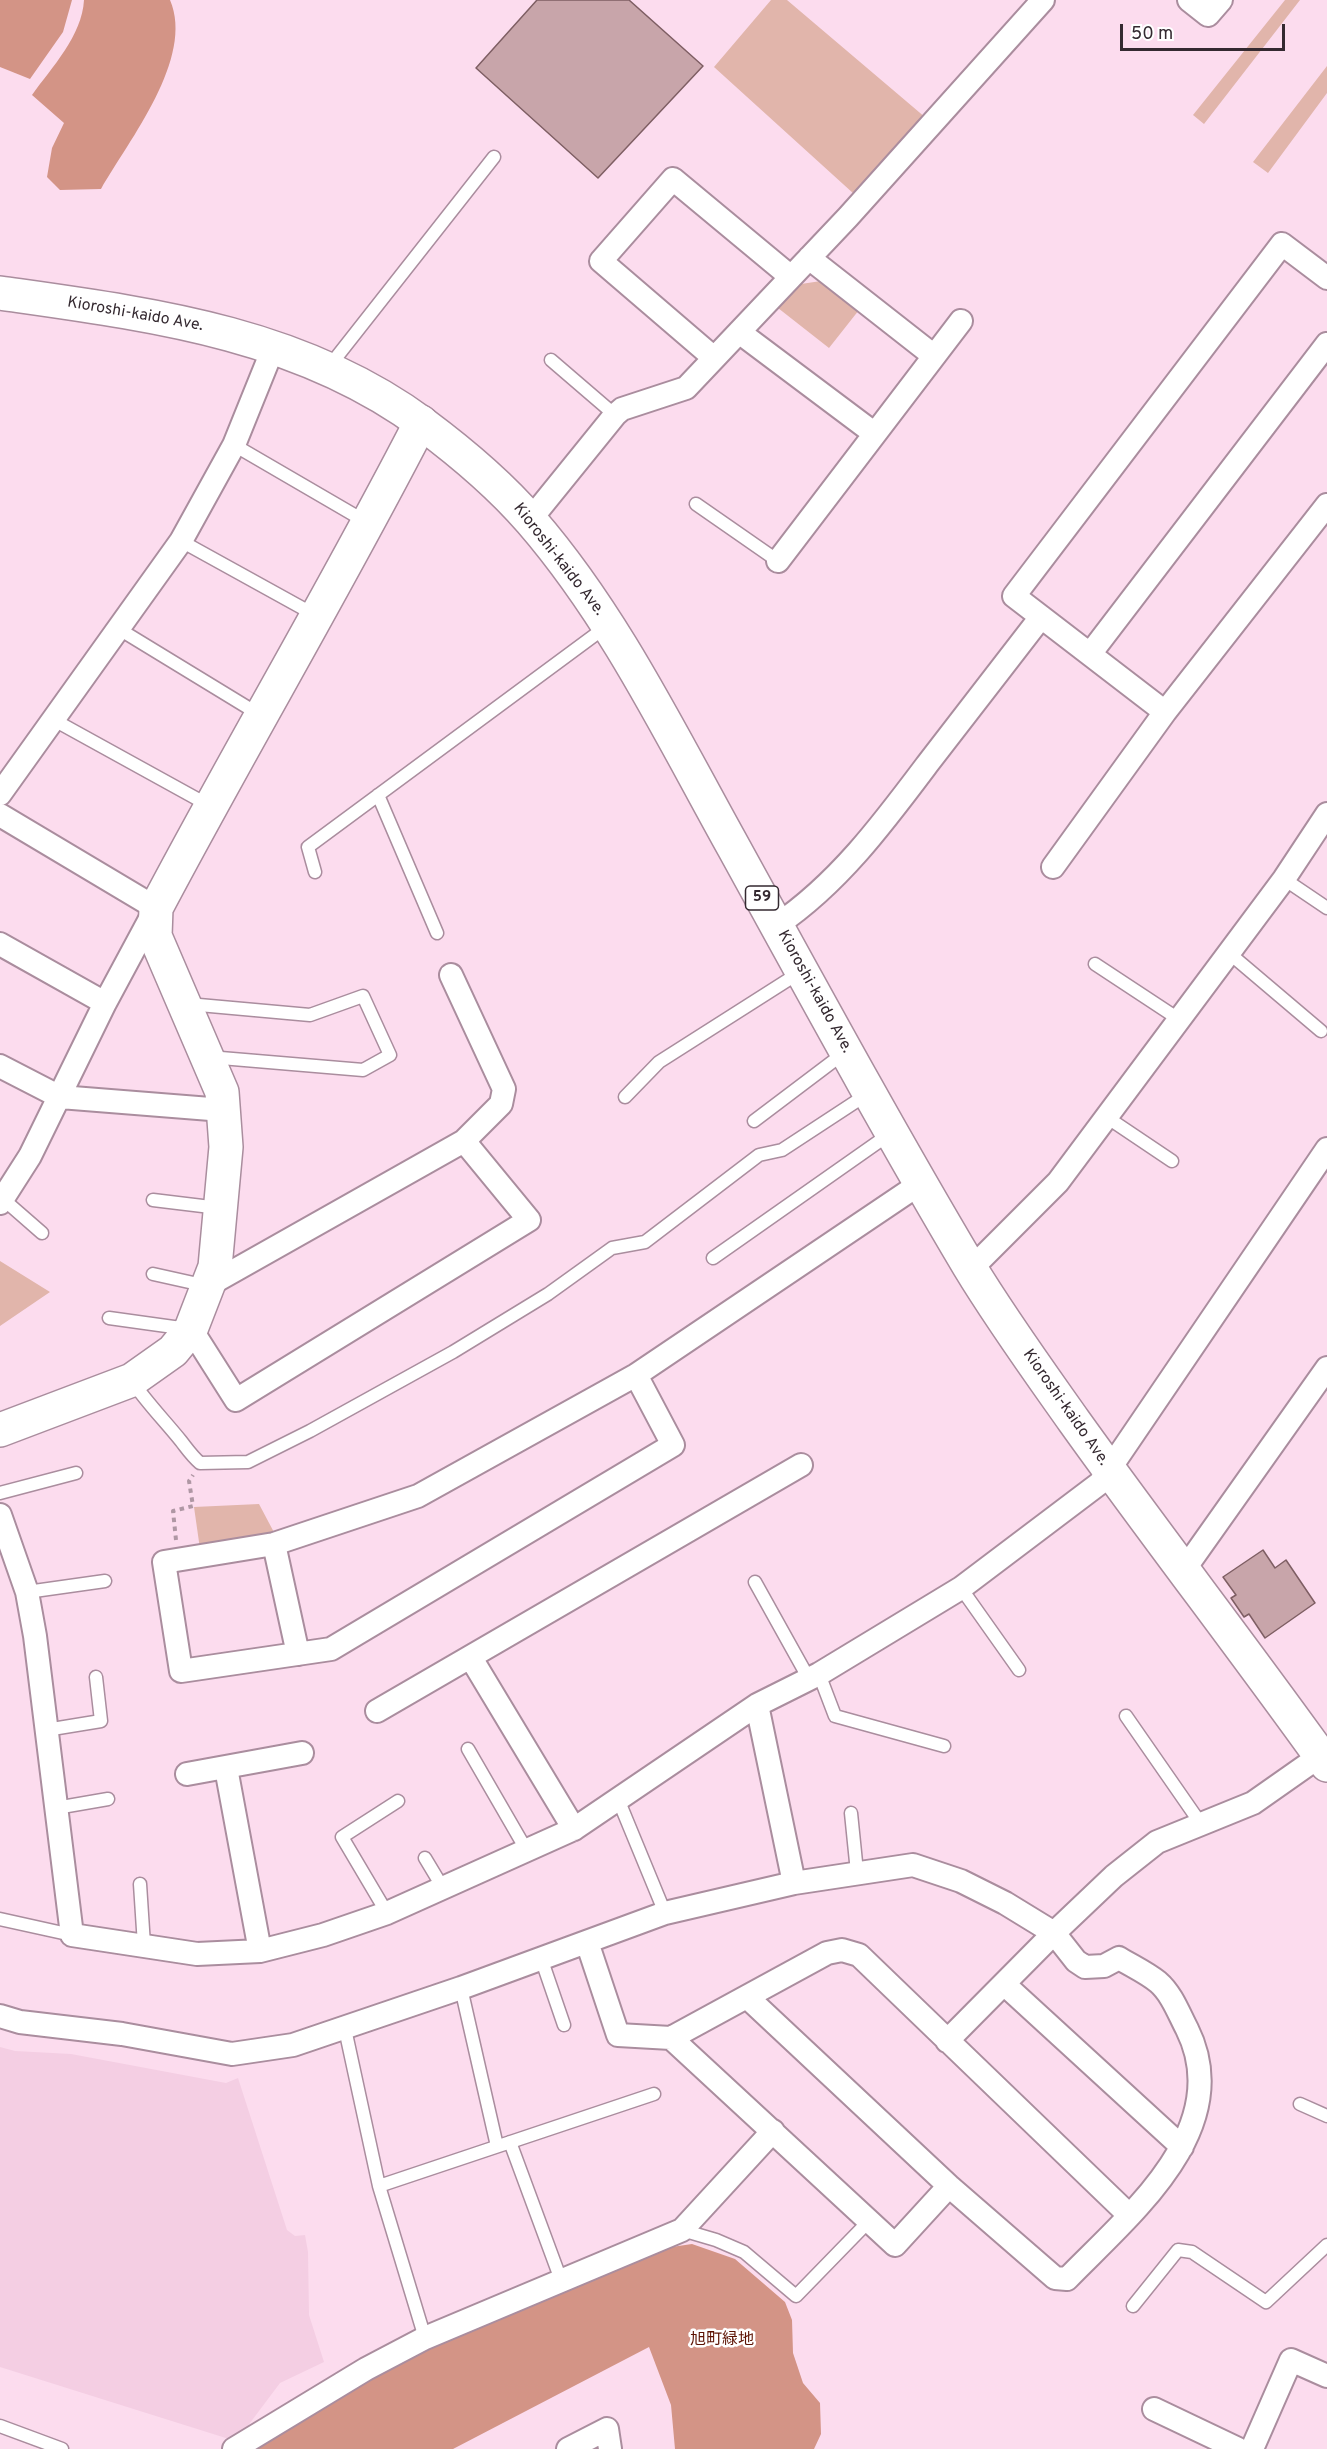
<!DOCTYPE html>
<html>
<head>
<meta charset="utf-8">
<style>
	body { margin:0 }
	#map { position:relative; width:1327px; height:2449px; overflow:hidden; background:#fcdcee; font-family:Overpass,sans-serif }
	canvas { display:block }
	.scale { position:absolute; left:1120px; top:24px; width:165px; height:27px; box-sizing:border-box; border:3px solid #342930; border-top:0; padding-left:8px; font-size:18px; line-height:21px; white-space:nowrap; color:#342930; -webkit-text-stroke:4px #fff; paint-order:stroke }
</style>
</head>
<body>
<div id="map">
<canvas width="1327" height="2449"></canvas>
<div class="scale">50 m</div>
</div>
<script>
const context = document.querySelector('canvas').getContext('2d');
context.lineJoin = 'round';
function paint(path, color) { context.fillStyle = color; context.fill(path, 'evenodd'); }
function trace(path, color, width, dash) { context.strokeStyle = color; context.lineWidth = width; context.lineCap = dash ? 'butt' : 'round'; context.setLineDash(dash || []); context.stroke(path); }
function write(font, color, halo, rows, align = 'center') {
  context.font = font + ' Overpass,"Noto Sans JP",sans-serif'; context.lineWidth = 5; context.setLineDash([]); context.textBaseline = 'middle'; context.strokeStyle = halo; context.fillStyle = color; for (const [text, x, y, turn = 0] of rows) {
    context.save(); context.translate(x, y); context.rotate((+turn || 0) * Math.PI / 180); context.textAlign = isNaN(turn) ? turn : align; if (halo) context.strokeText(text, 0, 0); context.fillText(text, 0, 0); context.restore();
  }
}
paint(new Path2D(`
	M0 2047 15 2051 71 2054 226 2083 238 2078 287 2230 295 2236 305 2235 308 2252 309 2315 324 2362 280 2383 244 2431 229 2439 0 2367Z`), '#f4cee3');
paint(new Path2D(`
	M771 0H787L926 118 854 194 714 67Z
	M1285 0H1300L1204 124 1193 115Z
	M1327 66V93L1268 173 1253 162Z
	M821 281 859 310 829 348 778 308 801 284Z
	M0 1261 50 1292 0 1326Z
	M259 1504 277 1538 200 1549 194 1507Z`), '#e1b5ab');
paint(new Path2D(`
	M0 0H72L63 32 30 79 0 67Z
	M84 0H170C195 58 129 140 101 189L60 190 47 177 52 148 64 123 32 95C52 67 82 36 84 0Z
	M692 2244 735 2259 785 2302 792 2320 793 2353 803 2383 820 2403 821 2434 814 2449H675L671 2405 649 2347 453 2449H249L371 2377 430 2347 658 2249Z`), '#d39486');
const building = new Path2D(`
	M537 0H629L703 66 598 178 476 68Z
	M1263 1550 1275 1568 1286 1560 1315 1603 1265 1638 1249 1614 1244 1617 1231 1598 1236 1595 1223 1577Z`);
paint(building, '#c8a5aa');
trace(building, '#7e5e63', 1.5);
const lane = new Path2D(`
	M551 360 615 415
	M328 368 494 157
	M234 445 368 523
	M696 504 778 561
	M181 541 315 615
	M119 629 260 715
	M54 720 210 806
	M378 795 437 933
	M315 872 308 847 607 626
	M1284 879 1327 908
	M1229 953 1321 1031
	M1095 964 1180 1020
	M188 1004 310 1015 363 996 390 1055 363 1070 209 1057
	M625 1097 659 1062 802 971
	M1108 1118 1172 1161
	M754 1121 844 1053
	M3 1199 42 1233
	M153 1200 219 1208
	M713 1258 891 1133
	M153 1274 207 1286
	M109 1318 188 1329
	M132 1381C147 1403 165 1421 181 1441 188 1450 192 1456 200 1463L248 1462 310 1431 453 1352 548 1294 612 1248 645 1242 759 1155 782 1150 869 1093
	M0 1493 76 1473
	M755 1582 809 1679
	M961 1588 1019 1670
	M27 1592 105 1581
	M819 1674 835 1716 944 1746
	M1126 1716 1201 1824
	M46 1730 101 1721 96 1677
	M468 1749 527 1851
	M618 1799 665 1913
	M56 1808 108 1799
	M851 1813 857 1872
	M425 1858 443 1888
	M140 1884 144 1945
	M387 1913 342 1837 398 1801
	M0 1919 72 1935
	M541 1958 564 2025
	M461 1988 497 2146
	M345 2029 379 2186 425 2338
	M1300 2104 1327 2116
	M510 2142 561 2280
	M379 2186 654 2094
	M682 2230 716 2240 744 2252 796 2296 869 2221
	M1133 2306 1178 2250 1192 2252 1266 2302 1327 2245
	M0 2426 62 2449`);
const street = new Path2D(`
	M1189 0 1208 15 1221 0
	M809 258 934 356
	M1327 278 1282 244 1014 596 1165 712 1327 505
	M739 332 875 434
	M714 358 601 261 673 179 791 277
	M530 520 615 415 622 409 686 388 848 217 1043 0
	M778 561 961 321
	M1090 654 1327 344
	M0 794 181 541 234 445 274 346
	M0 815 156 908 105 1003 30 1156 0 1203
	M1053 867 1165 712
	M777 925C839 883 884 822 929 762 966 714 1004 665 1041 617
	M0 944 105 1003
	M451 975 504 1089 501 1104 464 1141
	M0 1066 60 1097 223 1110
	M971 1269 1058 1182 1284 879 1327 814
	M191 1329 236 1400 529 1220 464 1141 207 1286
	M636 1375 673 1445 331 1649 181 1671 164 1562 274 1544 418 1496 636 1375 921 1183
	M0 1515 27 1592 35 1636 72 1935 197 1954 260 1951 323 1935 387 1913 574 1829 757 1705 819 1674 961 1588 1100 1483 1327 1149
	M274 1544 298 1654
	M1184 1570 1327 1368
	M471 1658 574 1829
	M757 1705 794 1883
	M377 1711 801 1465
	M226 1768 260 1951
	M187 1774 302 1753
	M587 1942 618 2035 671 2038 827 1953 842 1950 859 1955 1129 2215
	M1004 1984 1182 2147
	M0 2016 20 2022 122 2034 232 2054 293 2045 461 1988 665 1913 794 1883 913 1865 961 1881 1005 1903 1054 1933 1076 1961 1085 1967 1104 1966 1119 1958C1132 1966 1147 1973 1158 1982 1172 1994 1179 2014 1187 2029 1237 2129 1128 2216 1067 2279L1055 2278 949 2186 747 1997
	M671 2038 895 2245 949 2186
	M947 2041 1054 1933 1114 1876 1157 1842 1253 1803 1320 1756
	M1154 2409 1238 2449
	M234 2449 366 2369 425 2338 682 2230 773 2131
	M568 2449 607 2429 610 2449
	M1252 2449 1291 2360 1327 2376`);
const secondary = new Path2D(`
	M0 1430 132 1380 173 1351 191 1329 215 1267 226 1147 222 1092 155 936 156 908C242 745 337 586 421 422`);
const primary = new Path2D(`
	M0 293C148 314 299 332 423 424 462 453 499 484 531 521 615 618 672 737 734 848 811 988 887 1128 969 1266 1001 1319 1038 1370 1074 1421 1157 1537 1244 1649 1327 1765`);
trace(lane, '#aa8d9e', 15);
trace(street, '#aa8d9e', 26);
trace(secondary, '#aa8d9e', 36);
trace(primary, '#aa8d9e', 36);
trace(new Path2D(`
	M176 1540 173 1511 193 1506 189 1481 193 1475`), '#af97a4', 4, [4.5, 4.5]);
trace(lane, '#fff', 12);
trace(street, '#fff', 22);
trace(secondary, '#fff', 33);
trace(primary, '#fff', 33);
for (const [x, y, w] of [
	[762,898,33]
]) { const box = new Path2D(); box.roundRect(x - w / 2, y - 12, w, 24, 4.5); context.fillStyle = '#fff'; context.fill(box); trace(box, '#342930', 1.5); }
write('bold 15px', '#342930', null, [
	["59",762,898]
]);
write('16px', '#342930', '#fff', [
	["Kioroshi-kaido Ave.",135,315,10],
	["Kioroshi-kaido Ave.",558,560,52],
	["Kioroshi-kaido Ave.",814,992,61],
	["Kioroshi-kaido Ave.",1065,1408,55]
]);
write('16px', '#5d1303', '#fff', [
	["旭町緑地",722,2341]
]);
</script>
</body>
</html>
